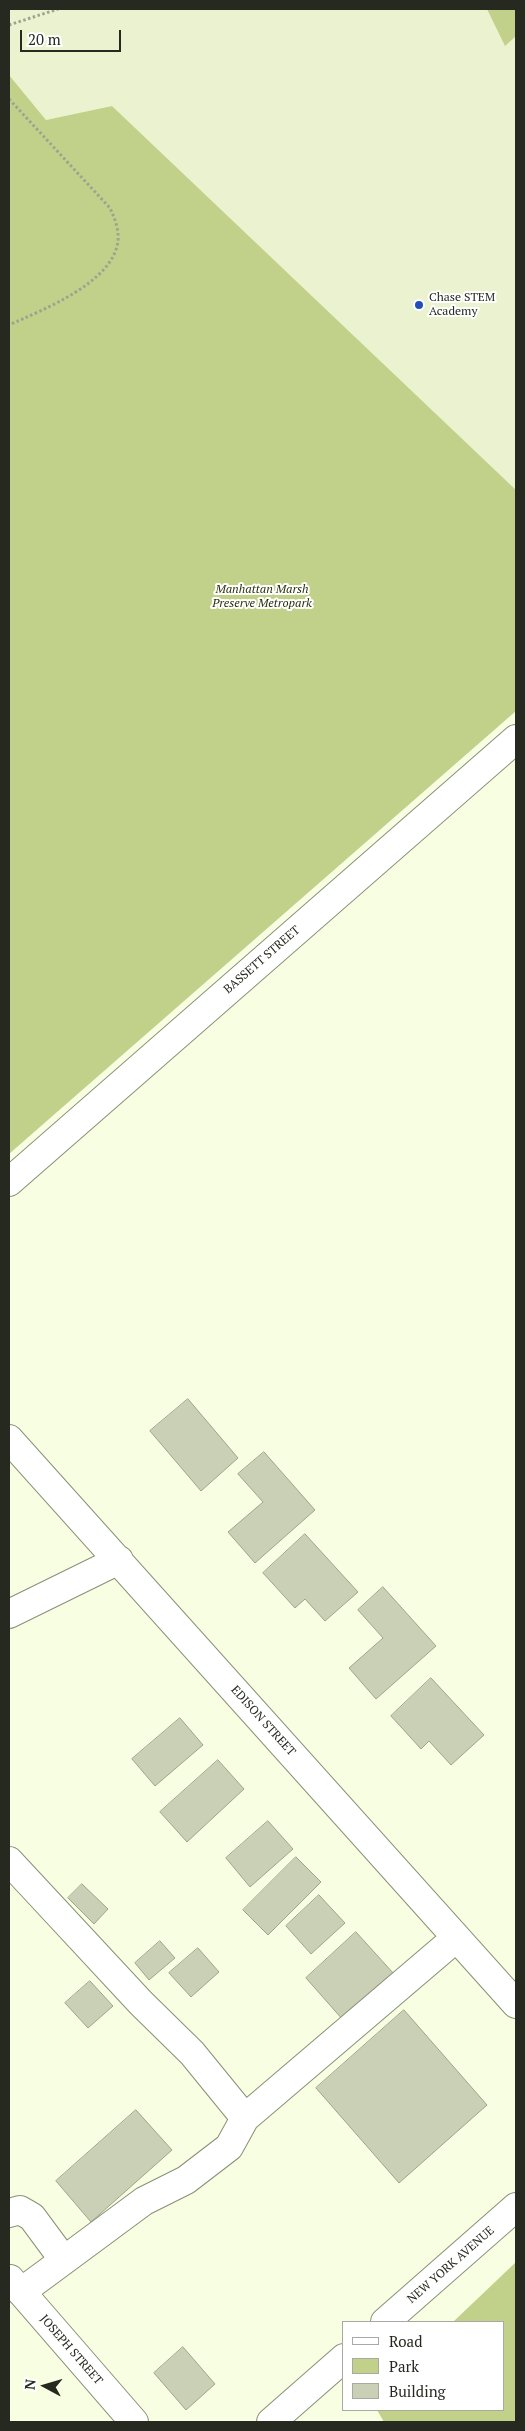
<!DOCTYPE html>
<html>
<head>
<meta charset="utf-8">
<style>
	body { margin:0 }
	#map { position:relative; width:525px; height:2431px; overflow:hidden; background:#f7fee2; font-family:"PT Serif",serif }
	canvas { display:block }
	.frame { position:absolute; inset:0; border:10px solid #26291f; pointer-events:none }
	.legend { position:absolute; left:342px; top:2321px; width:162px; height:90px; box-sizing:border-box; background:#fff; border:1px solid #a8a9a5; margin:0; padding:6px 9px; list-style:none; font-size:15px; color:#26291f }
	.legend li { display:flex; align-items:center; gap:10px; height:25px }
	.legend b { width:25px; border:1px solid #a8a9a5 }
	.north { position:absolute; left:20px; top:2361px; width:50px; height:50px; -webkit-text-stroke:4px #fff; paint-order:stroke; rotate:276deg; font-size:14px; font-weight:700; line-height:20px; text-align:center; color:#26291f }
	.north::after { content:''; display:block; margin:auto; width:18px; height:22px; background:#26291f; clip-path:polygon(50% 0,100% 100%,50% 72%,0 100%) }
	.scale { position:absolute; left:20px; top:30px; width:101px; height:22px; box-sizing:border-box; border:2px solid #26291f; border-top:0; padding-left:6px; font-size:15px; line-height:18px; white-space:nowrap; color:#26291f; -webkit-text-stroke:4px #fff; paint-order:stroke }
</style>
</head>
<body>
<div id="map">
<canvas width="525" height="2431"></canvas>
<div class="frame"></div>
<ul class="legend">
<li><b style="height:6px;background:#fff"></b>Road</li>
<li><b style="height:14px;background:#c1d18a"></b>Park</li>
<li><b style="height:14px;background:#cad0b6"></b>Building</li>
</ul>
<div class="north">N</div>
<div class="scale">20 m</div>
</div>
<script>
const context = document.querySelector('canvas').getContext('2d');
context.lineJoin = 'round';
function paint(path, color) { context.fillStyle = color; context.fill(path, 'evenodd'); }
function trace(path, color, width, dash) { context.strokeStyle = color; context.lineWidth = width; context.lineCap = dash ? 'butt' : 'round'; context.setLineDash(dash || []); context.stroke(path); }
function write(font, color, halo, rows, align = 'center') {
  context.font = font + ' "PT Serif",serif'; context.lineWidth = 4; context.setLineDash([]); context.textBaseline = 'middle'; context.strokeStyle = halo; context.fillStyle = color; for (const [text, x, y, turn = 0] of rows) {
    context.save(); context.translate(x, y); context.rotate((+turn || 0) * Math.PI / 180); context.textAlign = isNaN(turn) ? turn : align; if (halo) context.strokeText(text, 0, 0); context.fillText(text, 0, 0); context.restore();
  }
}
paint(new Path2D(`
	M9 9H516V490L112 106 46 120 9 75Z`), '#eaf2d0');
paint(new Path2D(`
	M487 9H516V36L505 46Z
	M9 75 46 120 112 106 516 490V711L9 1154Z
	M516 2262V2422H384L377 2410H504V2322H453Z`), '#c1d18a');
const building = new Path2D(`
	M188 1399 238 1458 201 1491 150 1431Z
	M264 1452 315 1510 255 1563 228 1532 263 1502 238 1474Z
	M305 1534 358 1592 325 1621 305 1599 295 1608 263 1573Z
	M383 1587 436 1646 376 1699 349 1668 383 1638 358 1610Z
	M431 1678 484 1735 451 1765 429 1741 421 1749 391 1716Z
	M180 1718 203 1745 155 1786 132 1759Z
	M218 1760 244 1789 187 1842 160 1812Z
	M268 1821 293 1849 250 1887 226 1858Z
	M296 1857 321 1882 268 1935 243 1910Z
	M82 1884 108 1909 94 1924 68 1898Z
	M319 1895 345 1923 311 1954 286 1926Z
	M356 1932 394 1974 343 2020 306 1978Z
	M160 1941 175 1958 149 1980 135 1963Z
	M198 1948 219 1972 191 1997 169 1973Z
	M90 1981 113 2006 88 2028 65 2003Z
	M404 2010 487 2105 399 2183 316 2088Z
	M136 2110 172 2150 91 2222 56 2181Z
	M183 2347 215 2384 186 2410 154 2373Z`);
paint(building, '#cad0b6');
trace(building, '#9ea48b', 1);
const minor = new Path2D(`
	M9 1182 516 739
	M9 1439 516 2004
	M9 1614 119 1560
	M9 1861 141 2003 192 2053 245 2118 456 1938
	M9 2213 20 2210 32 2217 63 2259
	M10 2279 134 2422
	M21 2292 144 2201 186 2180 229 2147 245 2118
	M385 2322 516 2207
	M271 2422 344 2358`);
trace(minor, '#8a9077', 30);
trace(new Path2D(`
	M9 25 58 9
	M9 99 110 208C115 219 119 229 118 241 113 283 42 310 9 325`), '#9ea38f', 3, [2.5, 2.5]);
trace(minor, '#fff', 28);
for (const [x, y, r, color] of [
	[419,305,5,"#244dbc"]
]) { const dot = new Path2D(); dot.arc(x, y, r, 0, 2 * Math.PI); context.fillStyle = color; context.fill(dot); trace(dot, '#fff', 2); }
write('12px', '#26291f', '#fff', [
	["Chase STEM",429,298],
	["Academy",429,312]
], 'left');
write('italic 12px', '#2a310b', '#fff', [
	["Manhattan Marsh",262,590],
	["Preserve Metropark",262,604]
]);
write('12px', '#26291f', '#fff', [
	["BASSETT STREET",262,960,-41],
	["EDISON STREET",263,1721,48],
	["NEW YORK AVENUE",451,2265,-41],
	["JOSEPH STREET",71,2350,49]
]);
</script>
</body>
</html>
